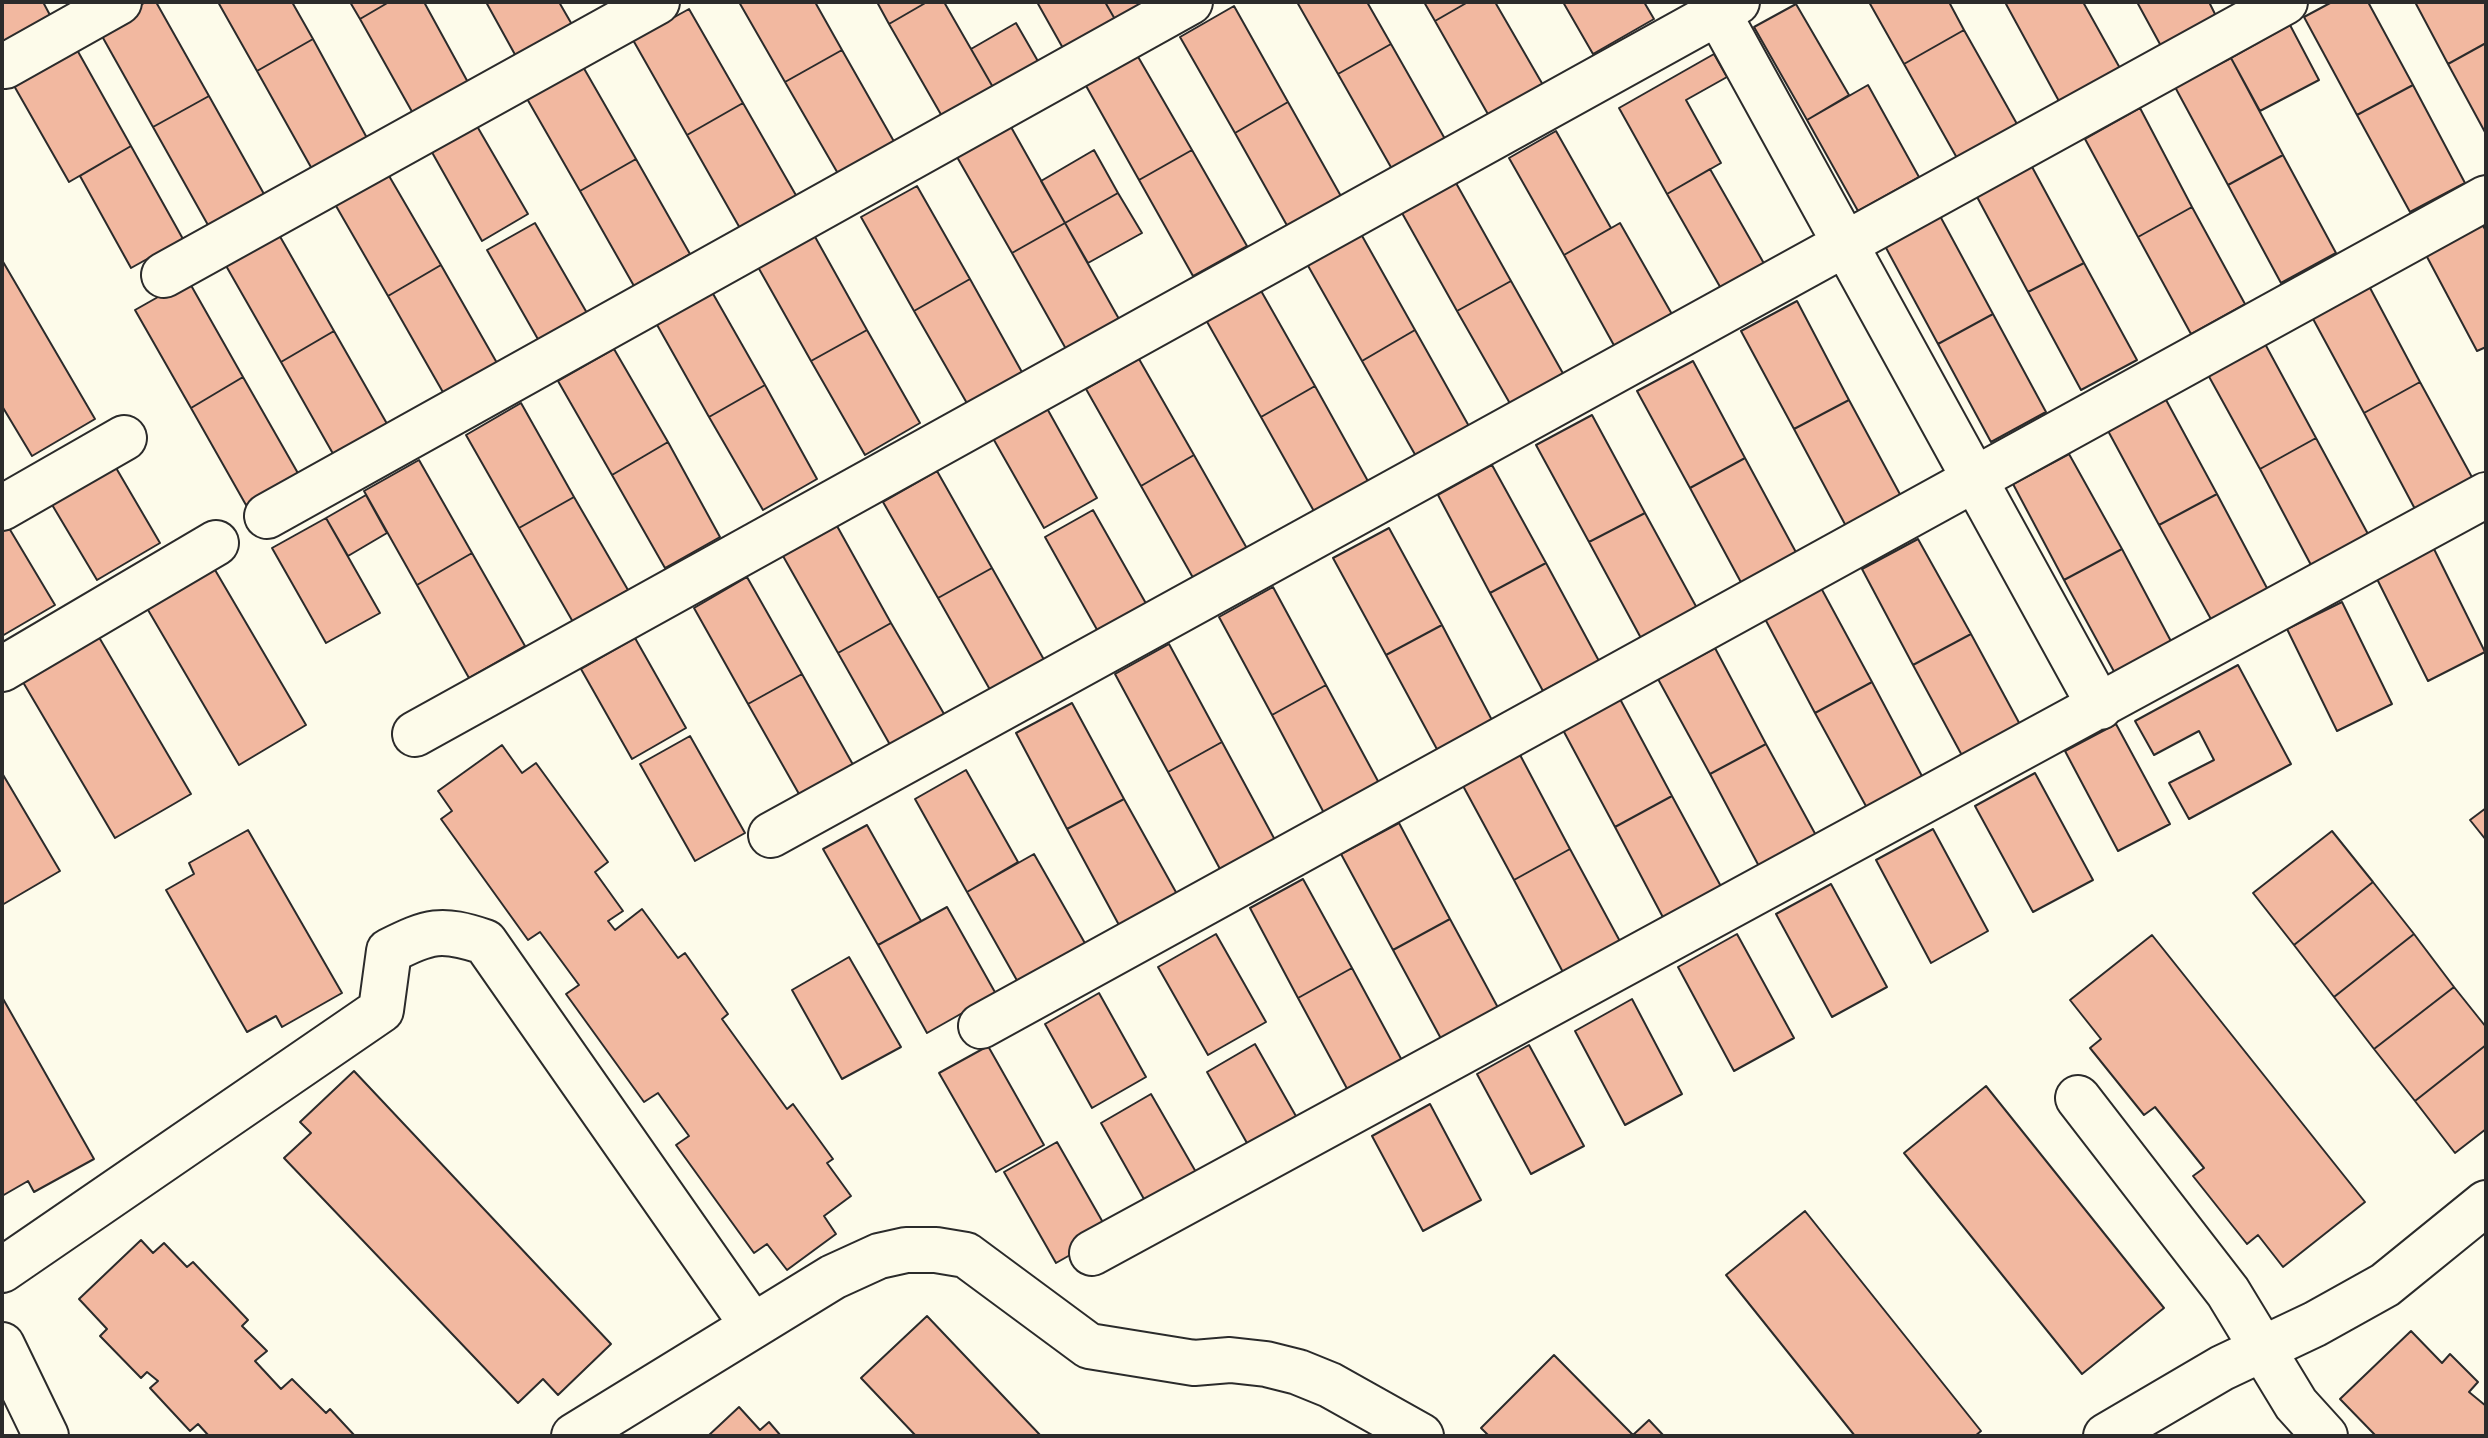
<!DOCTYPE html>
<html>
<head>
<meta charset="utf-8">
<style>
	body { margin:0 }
	#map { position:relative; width:2488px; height:1438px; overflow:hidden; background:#fdfbea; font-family:Lora,serif }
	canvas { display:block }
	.frame { position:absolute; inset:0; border:4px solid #2b2b2b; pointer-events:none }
</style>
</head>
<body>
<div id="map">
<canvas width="2488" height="1438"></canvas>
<div class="frame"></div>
</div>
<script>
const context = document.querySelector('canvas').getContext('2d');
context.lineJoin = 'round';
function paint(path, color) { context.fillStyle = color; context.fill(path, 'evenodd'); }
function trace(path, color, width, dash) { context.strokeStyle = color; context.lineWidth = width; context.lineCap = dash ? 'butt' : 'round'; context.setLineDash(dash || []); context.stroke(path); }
const building = new Path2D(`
	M2 2H43L51 17 2 43Z
	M146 2H156L209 96 153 127 98 29Z
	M218 2H292L313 39 257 71Z
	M350 2H389L360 19Z
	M389 2H424L470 86 415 117 360 19Z
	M486 2H559L574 28 518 60Z
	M739 2H815L842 50 785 82Z
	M877 2H927L889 24Z
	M927 2H944L994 89 943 118 889 24Z
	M1037 2H1105L1116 21 1064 50Z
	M1105 2H1149L1116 21Z
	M1297 2H1367L1391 44 1338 74Z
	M1424 2H1468L1435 21Z
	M1468 2H1495L1543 85 1489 116 1435 21Z
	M1563 2H1644L1654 19 1593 54Z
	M1869 2H1949L1964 30 1904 64Z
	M2010 2H2083L2121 70 2060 103 2006 4Z
	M2137 2H2209L2216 16 2161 46Z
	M2332 2H2368L2413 85 2357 115 2304 17Z
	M2415 2H2486V43L2448 64Z
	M1796 4 1849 95 1807 120 1754 27Z
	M1234 6 1288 102 1235 133 1180 37Z
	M689 9 743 103 687 135 633 40Z
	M1016 23 1039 63 994 89 971 49Z
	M2290 25 2319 80 2260 111 2231 58Z
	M1964 30 2017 124 1957 158 1904 64Z
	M313 39 367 138 312 169 257 71Z
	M2486 43V134L2448 64Z
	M1391 44 1445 139 1392 169 1338 74Z
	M76 48 131 146 69 182 13 84Z
	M842 50 896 145 840 177 785 82Z
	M1714 54 1727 77 1686 100 1721 163 1667 194 1619 108Z
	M1137 55 1192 150 1139 180 1085 84Z
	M2231 58 2283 155 2228 185 2175 87Z
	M582 65 636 159 580 191 526 97Z
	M1868 85 1919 177 1858 211 1807 120Z
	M2413 85 2465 183 2410 212 2357 115Z
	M209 96 264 194 208 225 153 127Z
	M1288 102 1342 198 1289 229 1235 133Z
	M743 103 797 197 741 230 687 135Z
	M2140 108 2192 207 2138 237 2085 139Z
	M474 121 528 214 482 241 429 147Z
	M1011 127 1065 223 1012 253 957 157Z
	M1556 131 1611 228 1564 255 1509 158Z
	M131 146 183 239 131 268 80 176Z
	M1094 150 1118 193 1065 223 1041 181Z
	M1192 150 1247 246 1193 276 1139 180Z
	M2283 155 2336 253 2281 283 2228 185Z
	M636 159 690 254 634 286 580 191Z
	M2031 165 2084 263 2028 292 1976 195Z
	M385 169 441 265 388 296 332 199Z
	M1710 169 1766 267 1723 292 1667 194Z
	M1456 183 1511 281 1457 311 1402 213Z
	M917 186 970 279 914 311 861 217Z
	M1118 193 1142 233 1088 263 1065 223Z
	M2192 207 2245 304 2191 334 2138 237Z
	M1940 216 1993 314 1938 344 1885 246Z
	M535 223 587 313 539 341 487 250Z
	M1065 223 1119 319 1066 349 1012 253Z
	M1620 223 1673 316 1616 349 1564 255Z
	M2482 224 2486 231V347L2477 351 2426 255Z
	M278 233 334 331 281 362 225 264Z
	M1361 234 1415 330 1362 361 1307 264Z
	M814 235 867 330 811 361 758 267Z
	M2 260 95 419 32 456 2 406Z
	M2084 263 2137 360 2081 390 2028 292Z
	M441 265 497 363 444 394 388 296Z
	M970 279 1023 374 968 405 914 311Z
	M188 280 243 377 191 408 135 310Z
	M1511 281 1565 377 1512 407 1457 311Z
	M2369 286 2420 382 2364 413 2312 317Z
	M1260 289 1315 386 1261 417 1206 320Z
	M712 292 765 385 709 417 656 323Z
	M1797 301 1849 400 1794 429 1741 331Z
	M1993 314 2046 412 1991 442 1938 344Z
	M867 330 920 423 865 455 811 361Z
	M1415 330 1470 428 1417 458 1362 361Z
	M334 331 390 429 336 459 281 362Z
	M2264 342 2316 438 2260 469 2207 373Z
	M614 349 668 442 612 475 558 381Z
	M1139 359 1194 455 1141 486 1086 389Z
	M1693 361 1745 458 1690 488 1637 391Z
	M243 377 299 475 246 505 191 408Z
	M2420 382 2473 479 2415 509 2364 413Z
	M765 385 817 479 763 510 709 417Z
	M1315 386 1369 483 1315 513 1261 417Z
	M2165 398 2217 494 2159 525 2107 429Z
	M1849 400 1902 498 1847 528 1794 429Z
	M521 403 574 497 519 528 466 435Z
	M1044 403 1097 498 1044 528 990 433Z
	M1592 415 1645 513 1589 542 1536 445Z
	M2316 438 2368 534 2311 565 2260 469Z
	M668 442 720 537 665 568 612 475Z
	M2069 454 2122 549 2064 580 2013 484Z
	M1194 455 1249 552 1196 583 1141 486Z
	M1745 458 1798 556 1743 586 1690 488Z
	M419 460 472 553 417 585 364 491Z
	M112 461 160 543 97 580 48 498Z
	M1492 465 1546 563 1490 593 1438 495Z
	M937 471 992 568 938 598 883 502Z
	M2217 494 2268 590 2212 621 2159 525Z
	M366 495 387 533 348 556 326 518Z
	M574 497 628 590 573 622 519 528Z
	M1093 510 1148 607 1100 635 1045 537Z
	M1645 513 1698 610 1642 640 1589 542Z
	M326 518 380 613 326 643 272 548Z
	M6 523 55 605 2 636V525Z
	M837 526 891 623 838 653 783 556Z
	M1389 528 1442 625 1386 655 1333 558Z
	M1918 539 1971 634 1913 665 1862 569Z
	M2432 545 2485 652 2428 681 2374 573Z
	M2122 549 2173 645 2117 677 2064 580Z
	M472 553 525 646 469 678 417 585Z
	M208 558 306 725 239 765 141 598Z
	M1546 563 1599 661 1543 691 1490 593Z
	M992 568 1047 665 993 695 938 598Z
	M747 577 802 674 748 704 694 608Z
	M1820 586 1872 682 1815 713 1764 617Z
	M1273 587 1326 685 1272 715 1219 617Z
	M2342 602 2392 704 2337 731 2287 629Z
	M891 623 947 719 893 750 838 653Z
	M1442 625 1494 724 1439 753 1386 655Z
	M93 627 191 794 115 838 17 672Z
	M1971 634 2023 730 1965 761 1913 665Z
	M635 638 686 728 632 759 581 669Z
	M1169 644 1222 742 1168 772 1115 674Z
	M1715 648 1766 744 1710 774 1658 679Z
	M2238 665 2291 764 2189 819 2169 783 2214 760 2199 731 2154 755 2135 721Z
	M802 674 856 770 803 801 748 704Z
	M1872 682 1923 778 1867 808 1815 713Z
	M1326 685 1379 783 1324 813 1272 715Z
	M1620 699 1672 796 1615 827 1563 730Z
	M1072 703 1124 799 1067 829 1016 733Z
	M2116 724 2170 824 2118 851 2065 751Z
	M690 736 745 833 695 861 640 764Z
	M1222 742 1275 840 1220 869 1168 772Z
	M1766 744 1818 839 1761 870 1710 774Z
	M502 745 522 773 536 763 608 862 595 872 623 911 608 921 615 930 642 909 678 958 685 953 728 1014 722 1019 787 1109 793 1104 833 1159 827 1163 851 1196 824 1216 836 1234 787 1270 767 1244 754 1253 676 1145 689 1136 658 1093 644 1102 566 994 579 985 540 932 528 940 441 819 452 811 438 791Z
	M1519 753 1570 849 1514 880 1462 784Z
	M966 770 1018 862 967 892 915 799Z
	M2 773 60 871 2 905Z
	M2035 773 2093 880 2033 912 1975 806Z
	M1672 796 1724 892 1666 923 1615 827Z
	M1124 799 1177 894 1119 925 1067 829Z
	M2486 808V840L2470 820Z
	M1399 823 1450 919 1393 950 1341 854Z
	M867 825 921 921 878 945 823 849Z
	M1933 829 1988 931 1931 963 1876 860Z
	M248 830 342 993 282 1027 276 1016 247 1032 166 890 194 874 189 863Z
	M2332 831 2373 882 2294 945 2253 893Z
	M1570 849 1622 945 1565 976 1514 880Z
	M1034 854 1086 945 1019 984 967 892Z
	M1303 879 1352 968 1298 998 1250 908Z
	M2373 882 2414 934 2334 997 2294 945Z
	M1831 884 1887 987 1832 1017 1776 914Z
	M947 907 996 994 927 1033 878 945Z
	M1450 919 1502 1015 1445 1046 1393 950Z
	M1216 934 1266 1022 1208 1055 1158 967Z
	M1737 934 1794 1038 1734 1071 1678 967Z
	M2414 934 2454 987 2374 1049 2334 997Z
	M2152 935 2365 1202 2283 1267 2258 1235 2247 1244 2193 1176 2204 1168 2155 1107 2144 1115 2090 1048 2101 1039 2070 1000Z
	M849 957 901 1047 842 1079 792 990Z
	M1352 968 1405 1066 1351 1096 1298 998Z
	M2454 987 2486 1027V1045L2415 1101 2374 1049Z
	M1099 993 1146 1077 1092 1108 1045 1024Z
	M2 997 94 1159 34 1192 28 1181 2 1196Z
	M1632 999 1682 1094 1625 1125 1575 1031Z
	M1255 1044 1305 1132 1256 1159 1207 1072Z
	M1529 1045 1584 1146 1531 1174 1477 1074Z
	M2486 1045V1129L2455 1153 2415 1101Z
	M988 1046 1044 1145 996 1172 939 1073Z
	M354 1071 611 1344 558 1395 543 1379 518 1403 284 1158 311 1133 300 1122Z
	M1986 1086 2164 1308 2082 1374 1904 1153Z
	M1151 1094 1204 1186 1153 1215 1101 1123Z
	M1430 1104 1481 1200 1423 1231 1372 1136Z
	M1057 1142 1109 1233 1056 1263 1004 1172Z
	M1805 1211 1981 1431 1975 1436H1855L1726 1275Z
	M141 1240 153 1253 164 1243 187 1267 193 1262 248 1320 242 1326 267 1351 255 1361 281 1389 292 1379 326 1413 330 1409 355 1436H209L198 1424 190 1431 150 1388 158 1381 147 1372 141 1378 100 1336 107 1329 79 1299Z
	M927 1316 1041 1436H916L861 1378Z
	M2411 1331 2442 1363 2450 1354 2478 1382 2469 1392 2486 1406V1436H2376L2340 1399Z
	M1554 1355 1633 1435 1632 1436H1489L1481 1428Z
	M739 1407 760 1430 769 1422 781 1436H708Z
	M1649 1420 1664 1436H1632L1633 1435Z`);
paint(building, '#f2b8a0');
trace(building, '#2b2b2b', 2);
const minor = new Path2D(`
	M1712 2 2100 707
	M5 66 119 2
	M164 275 657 2
	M2 508 124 438
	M267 516 1190 2
	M2 669 216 543
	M415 734 1737 2
	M771 835 2285 2
	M981 1026 2486 198
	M2078 1098 2228 1292 2296 1404 2325 1436
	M1092 1253 2486 495
	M2 1270 381 1010 389 951C430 931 440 927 485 942L753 1326
	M2 1345 46 1436
	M574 1436 833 1277 879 1256 906 1250H936L966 1255 1089 1346 1194 1363 1230 1360 1266 1364 1298 1372 1330 1385 1421 1436
	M2106 1436 2222 1368 2315 1324 2385 1285 2486 1203`);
trace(minor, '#2b2b2b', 48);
trace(minor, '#fdfbea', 44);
</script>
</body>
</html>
